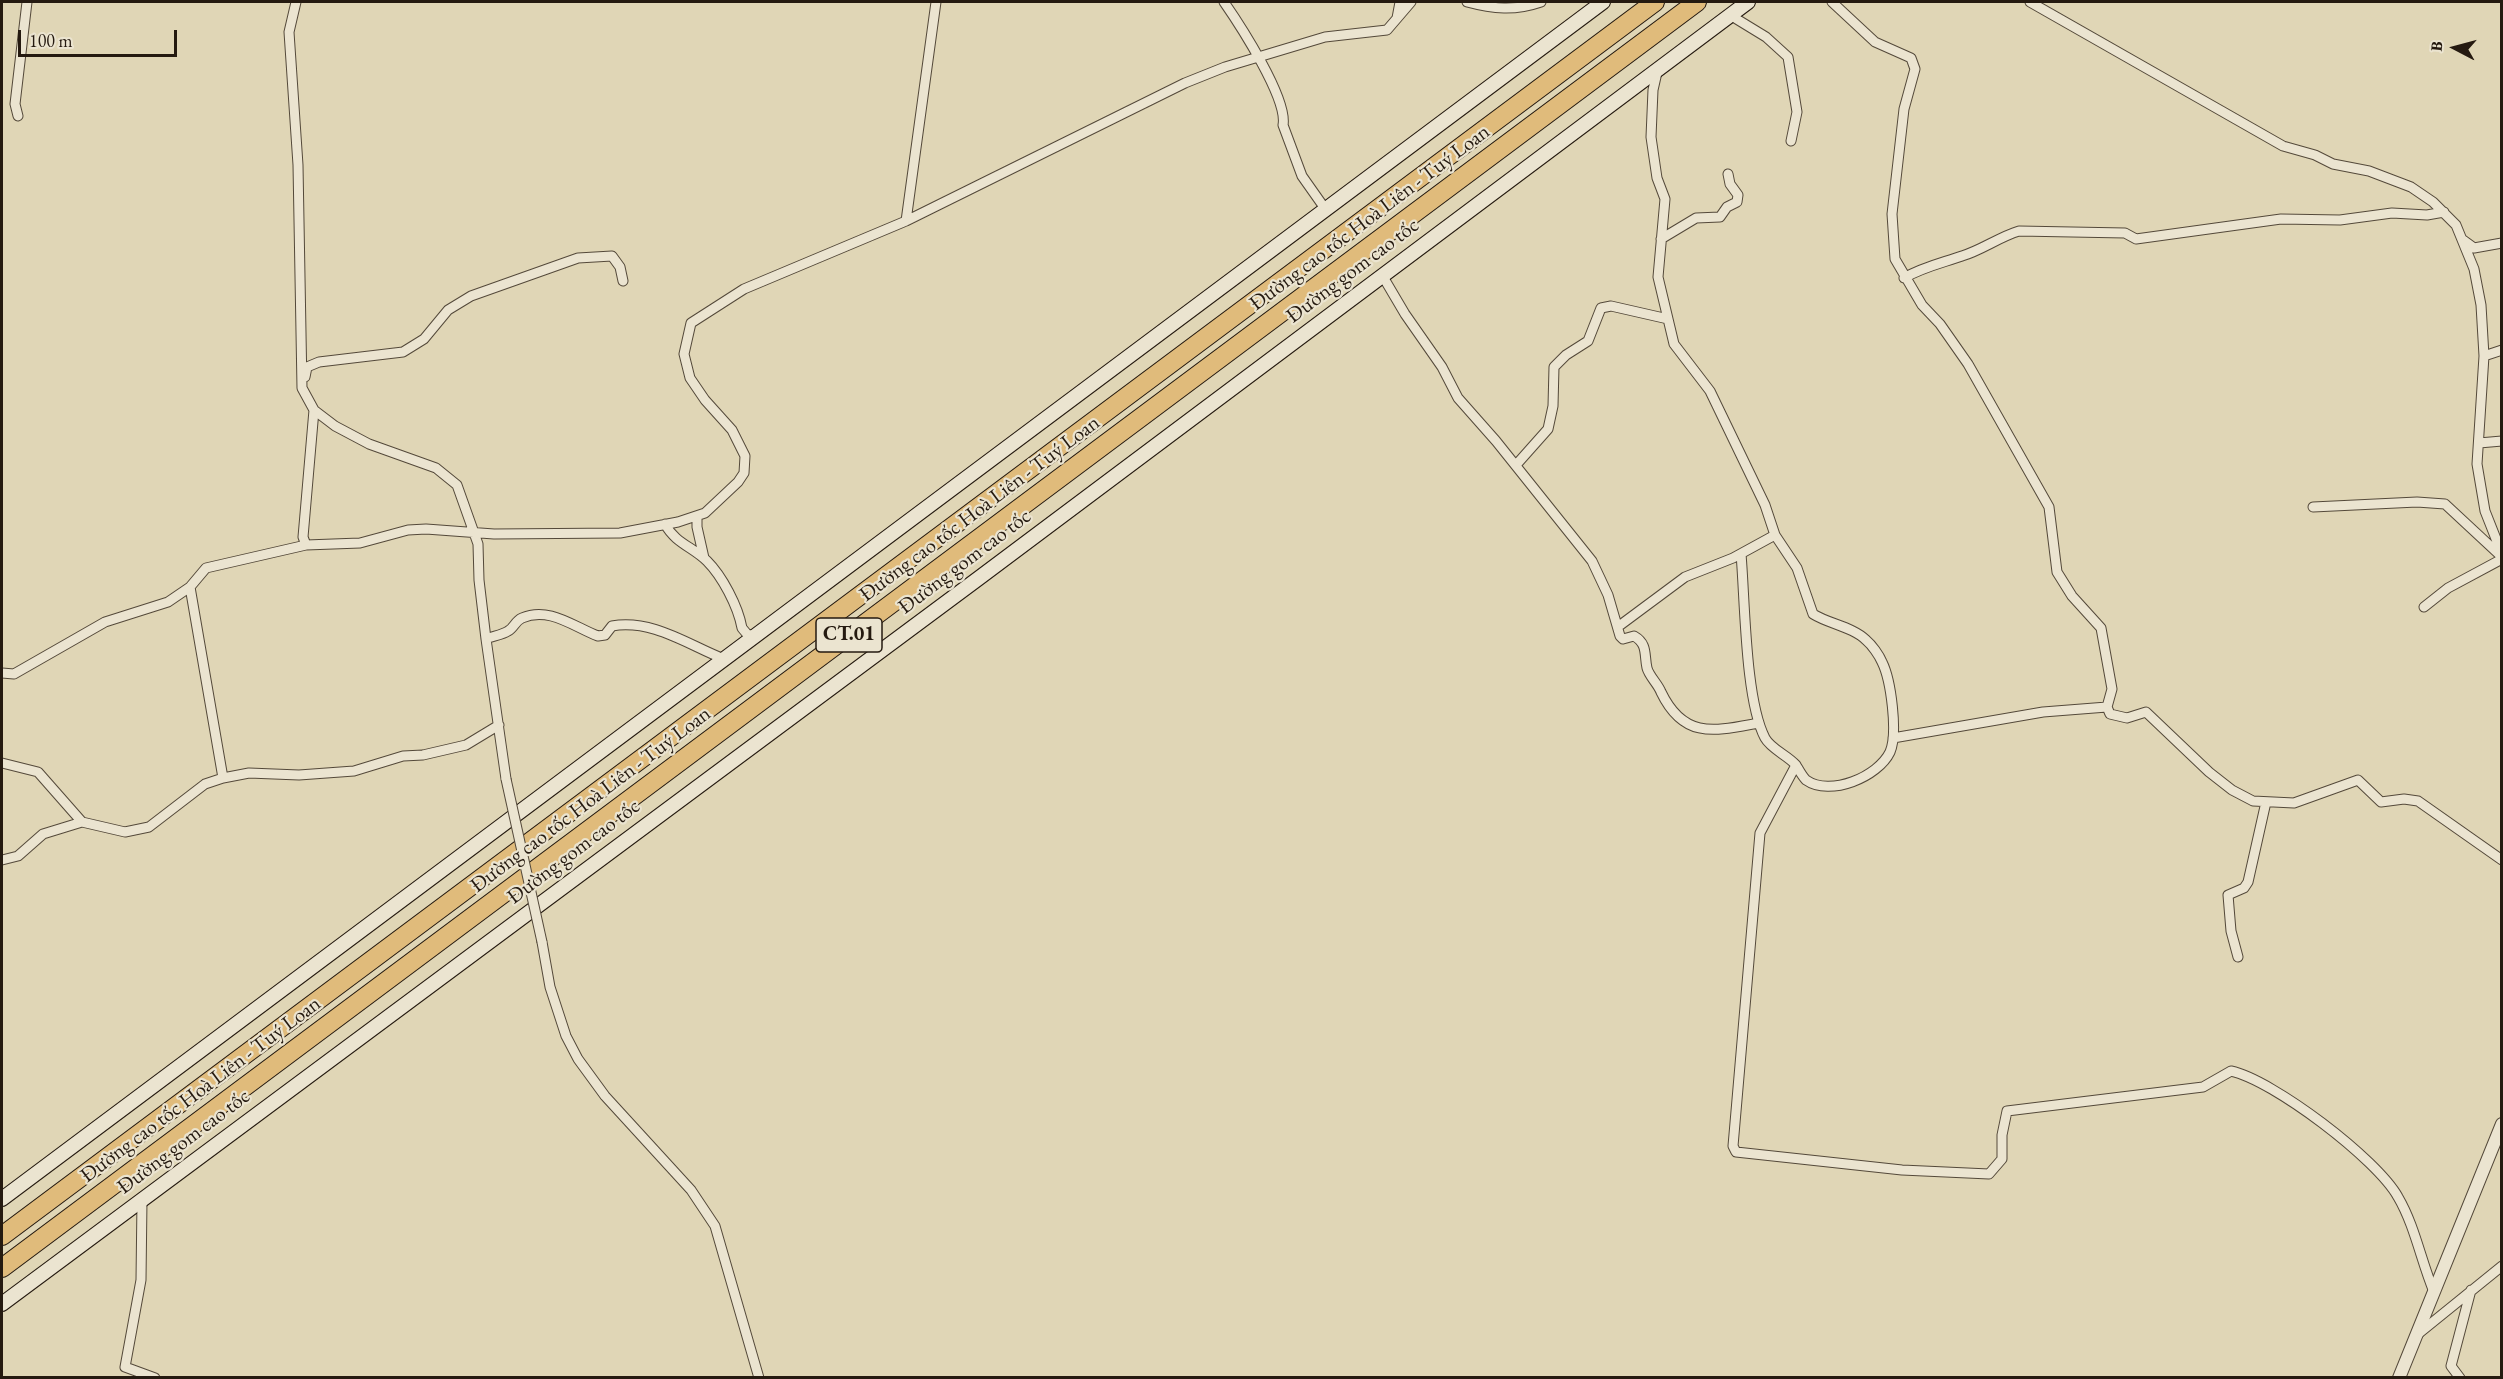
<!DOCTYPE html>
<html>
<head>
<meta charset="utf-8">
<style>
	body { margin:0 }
	#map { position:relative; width:2503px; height:1379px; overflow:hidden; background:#e0d6b6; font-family:"EB Garamond",serif }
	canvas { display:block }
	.frame { position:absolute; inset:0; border:3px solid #251a10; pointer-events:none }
	.north { position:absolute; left:2425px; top:18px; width:60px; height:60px; -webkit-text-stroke:4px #ebe4d0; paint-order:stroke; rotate:276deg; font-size:16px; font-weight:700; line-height:24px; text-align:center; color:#251a10 }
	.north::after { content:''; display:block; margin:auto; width:21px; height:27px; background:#251a10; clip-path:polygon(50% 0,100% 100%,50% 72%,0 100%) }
	.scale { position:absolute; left:18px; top:30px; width:159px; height:27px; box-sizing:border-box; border:3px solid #251a10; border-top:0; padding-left:8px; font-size:18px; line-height:21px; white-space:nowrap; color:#251a10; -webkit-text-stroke:4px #ebe4d0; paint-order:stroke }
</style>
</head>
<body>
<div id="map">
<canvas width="2503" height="1379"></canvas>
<div class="frame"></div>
<div class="north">B</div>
<div class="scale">100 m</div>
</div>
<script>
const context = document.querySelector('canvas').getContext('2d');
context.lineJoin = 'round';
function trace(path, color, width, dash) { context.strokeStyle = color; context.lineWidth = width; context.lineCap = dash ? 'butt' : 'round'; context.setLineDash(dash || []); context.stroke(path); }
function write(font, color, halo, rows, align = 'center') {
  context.font = font + ' "EB Garamond",serif'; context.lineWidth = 4.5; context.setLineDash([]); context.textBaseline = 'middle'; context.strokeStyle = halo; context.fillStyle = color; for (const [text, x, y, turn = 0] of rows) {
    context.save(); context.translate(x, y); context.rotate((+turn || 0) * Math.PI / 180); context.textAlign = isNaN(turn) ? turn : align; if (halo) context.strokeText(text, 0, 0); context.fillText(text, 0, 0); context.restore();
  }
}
const minor = new Path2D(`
	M296 2 289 32 298 165 302 388 314 410 335 426 369 444 436 468 457 485 478 544 479 580 486 639 506 779
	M1224 2C1240 25 1288 99 1283 125L1302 176 1326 210
	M1467 2C1493 9 1515 11 1541 2
	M1832 2 1875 42 1911 58 1915 69 1904 109 1892 214 1895 259 1922 305 1940 324 1968 364 2049 507 2057 572 2072 596 2101 628 2112 689 2107 707 2110 714 2127 718 2146 712 2209 772 2232 790 2253 801 2294 803 2358 780 2381 802 2404 799 2418 801 2502 860
	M2030 2 2283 146 2315 155 2333 164 2369 171 2411 187 2433 202 2456 225 2474 269 2481 305 2484 356 2477 464 2485 511 2502 554
	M1730 15 1766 37 1788 57 1797 112 1791 141
	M1397 18 1400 2
	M1658 68 1653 90 1651 137 1657 178 1665 199 1658 277 1674 344 1710 391 1765 505 1775 535 1797 568 1813 614C1829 624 1853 627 1866 640 1872 645 1879 655 1882 662 1891 680 1898 733 1890 752 1878 777 1830 797 1806 780 1802 776 1799 770 1796 765
	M18 116 15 104 27 2
	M906 221 936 2
	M1661 239 1696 218 1720 217 1727 207 1737 202 1738 195 1730 184 1728 174
	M2463 240 2474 248 2502 243
	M1382 275 1405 314 1442 367 1458 398 1496 441 1592 561 1608 595 1620 636 1623 639 1634 636C1648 644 1644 655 1647 668 1649 676 1658 684 1661 692 1684 740 1715 731 1759 723
	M1904 278C1923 267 1942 263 1962 256 1982 250 1999 237 2019 231L2125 233 2136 239 2281 219 2340 220 2392 213 2427 215 2444 212
	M2484 356 2502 350
	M305 377 307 367 319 362 403 352 424 339 448 310 471 296 578 258 612 256 620 267 623 281
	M2479 443 2502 441
	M1516 465 1548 429 1553 406 1554 367 1566 355 1588 341 1601 308 1611 306 1668 319
	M2313 507 2417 502 2445 504 2502 557
	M697 516V527L704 558
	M665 524C675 543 693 547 707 561 722 576 738 606 742 628L747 634 755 636
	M306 545 303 537 314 410
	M1741 554C1745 599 1745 700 1765 738 1771 749 1787 755 1796 765L1760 833 1733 1146 1736 1152 1902 1170 1989 1174 2002 1159V1135L2007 1111 2203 1087 2231 1071C2273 1080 2377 1159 2398 1197 2415 1226 2421 1261 2434 1292
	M2424 607 2448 588 2502 559
	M1619 626 1685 577 1733 558 1775 535
	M486 639C493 636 502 635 508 631 514 628 515 621 522 618 549 606 574 627 598 636L605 635 612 626C653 619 688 645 724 659
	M2 673 14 674 105 622 168 602 190 587
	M1893 738 2043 712 2107 707
	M2 763 38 772 82 822
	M223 778 190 587 206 568 306 545 360 543 408 530 426 529 494 534 620 533 678 522 705 513 738 482 744 473 745 456 732 430 705 400 690 378 684 354 691 323 744 289 906 221 1185 83 1225 67 1325 37 1387 30 1411 2
	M2 860 18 856 43 834 82 822 125 832 149 827 205 784 223 778 249 773 299 775 354 771 403 756 423 755 466 745 499 725
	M542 942 550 987 566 1036 578 1059 605 1096 691 1190 715 1226 759 1378
	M2238 957 2231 931 2228 895 2244 888 2248 882 2266 802
	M142 1200 141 1280 125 1367 155 1378
	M2418 1334 2502 1266
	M2460 1378 2451 1366 2471 1290`);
const tertiary = new Path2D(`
	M2399 1378 2502 1124`);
const secondary = new Path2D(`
	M2 1199 1603 2
	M2 1304 979 578 1748 2`);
const motorway = new Path2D(`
	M2 1236 1655 2
	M2 1268 1697 2`);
trace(minor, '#54493a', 11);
trace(tertiary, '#54493a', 14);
trace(secondary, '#251a10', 16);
trace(motorway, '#251a10', 20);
trace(minor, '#ebe4d0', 9);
trace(tertiary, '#ebe4d0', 12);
trace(secondary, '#ebe4d0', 14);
trace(motorway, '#e0bb7b', 18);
const minorBridge = new Path2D(`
	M506 779 542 942`);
trace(minorBridge, '#54493a', 11, []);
trace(minorBridge, '#ebe4d0', 9);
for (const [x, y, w] of [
	[849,635,66]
]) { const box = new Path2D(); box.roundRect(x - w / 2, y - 17, w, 34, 4.5); context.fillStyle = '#ebe4d0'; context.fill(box); trace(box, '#251a10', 1.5); }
write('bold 20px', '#251a10', null, [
	["CT.01",849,635]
]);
write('21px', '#251a10', '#ebe4d0', [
	["Đường cao tốc Hoà Liên - Tuý Loan",1370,218,-37],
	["Đường gom cao tốc",1353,271,-37],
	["Đường cao tốc Hoà Liên - Tuý Loan",980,509,-37],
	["Đường gom cao tốc",965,562,-37],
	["Đường cao tốc Hoà Liên - Tuý Loan",591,800,-37],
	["Đường gom cao tốc",574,852,-37],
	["Đường cao tốc Hoà Liên - Tuý Loan",201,1090,-37],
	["Đường gom cao tốc",184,1142,-37]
]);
</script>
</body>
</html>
